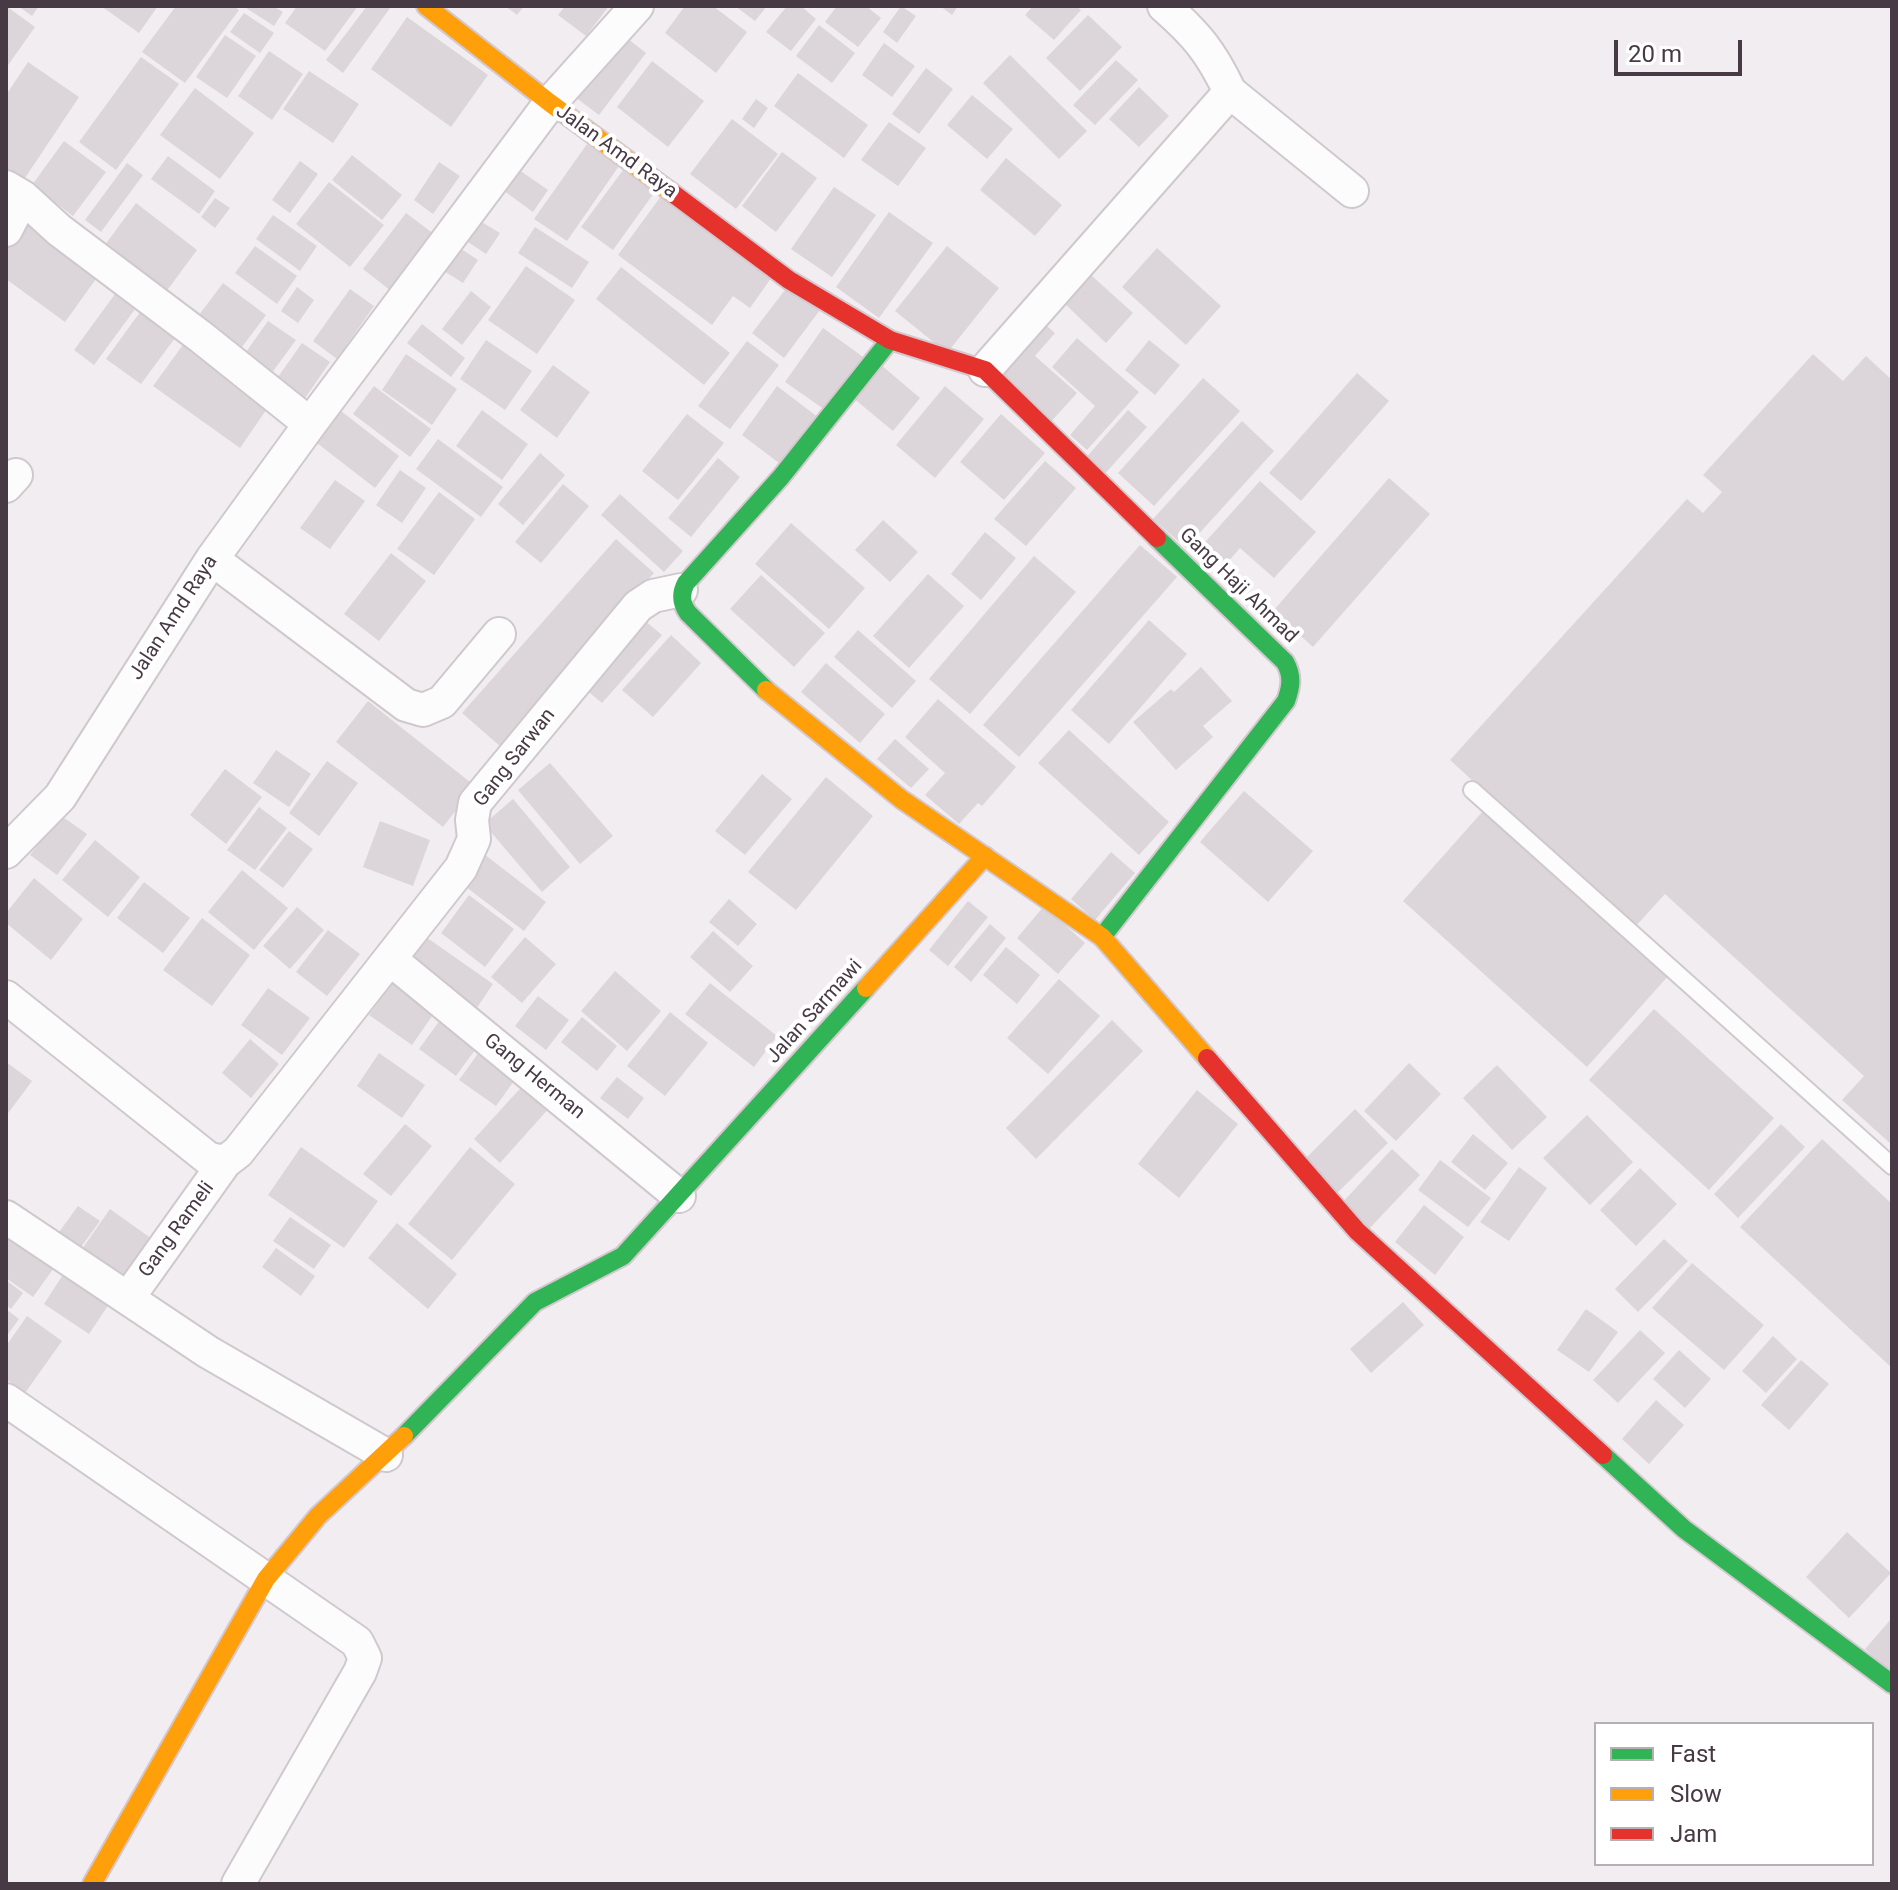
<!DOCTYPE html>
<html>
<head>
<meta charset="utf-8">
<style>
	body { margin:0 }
	#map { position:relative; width:1898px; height:1890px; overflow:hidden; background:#f2edf0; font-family:Roboto,sans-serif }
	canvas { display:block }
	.frame { position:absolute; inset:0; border:8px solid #483a45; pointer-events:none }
	.legend { position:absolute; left:1594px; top:1722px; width:280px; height:144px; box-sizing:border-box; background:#fff; border:2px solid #b6b0b5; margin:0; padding:10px 14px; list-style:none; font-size:24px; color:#483a45 }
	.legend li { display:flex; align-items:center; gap:16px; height:40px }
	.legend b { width:40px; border:2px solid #b6b0b5 }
	.scale { position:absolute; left:1614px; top:40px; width:128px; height:36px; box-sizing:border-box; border:4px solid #483a45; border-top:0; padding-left:10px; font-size:24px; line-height:28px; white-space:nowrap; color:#483a45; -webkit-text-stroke:6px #fff; paint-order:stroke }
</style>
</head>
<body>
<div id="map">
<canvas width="1898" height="1890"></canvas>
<div class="frame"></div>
<ul class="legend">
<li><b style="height:10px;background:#30b455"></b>Fast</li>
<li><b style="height:10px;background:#ff9f0a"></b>Slow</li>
<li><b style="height:10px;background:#e5322d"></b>Jam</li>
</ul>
<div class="scale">20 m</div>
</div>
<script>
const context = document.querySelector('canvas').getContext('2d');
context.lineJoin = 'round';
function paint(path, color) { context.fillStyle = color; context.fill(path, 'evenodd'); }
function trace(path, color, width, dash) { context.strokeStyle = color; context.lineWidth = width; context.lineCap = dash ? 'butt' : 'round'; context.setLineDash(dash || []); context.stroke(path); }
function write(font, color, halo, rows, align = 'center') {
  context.font = font + ' Roboto,sans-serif'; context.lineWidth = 8; context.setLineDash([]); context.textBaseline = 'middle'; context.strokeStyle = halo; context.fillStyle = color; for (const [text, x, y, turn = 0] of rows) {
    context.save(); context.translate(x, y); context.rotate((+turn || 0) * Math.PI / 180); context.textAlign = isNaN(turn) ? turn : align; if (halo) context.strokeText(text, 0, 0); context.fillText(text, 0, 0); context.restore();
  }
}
paint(new Path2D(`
	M6 6 35 27 6 68Z
	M18 6H39L32 16Z
	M101 6H158L139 33Z
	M176 6H233L239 10 185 83 142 52Z
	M243 6H273L283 12 274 26Z
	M297 6H358L325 51 285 23Z
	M367 6H387L390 8 343 73 326 60Z
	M505 6H524L517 15Z
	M565 6H609L586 36 558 15Z
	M685 6H713L747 32 716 73 665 33Z
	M735 6H767L755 21Z
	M787 6H801L816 19 791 51 766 32Z
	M837 6H866L881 18 858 47 825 22Z
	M901 6 916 16 897 43 883 32Z
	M940 6H958L952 15Z
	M1033 6H1076L1081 10 1054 40 1025 15Z
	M244 13 274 33 260 53 230 32Z
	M1088 15 1122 47 1080 91 1046 58Z
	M407 17 488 75 451 127 371 69Z
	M819 25 855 53 832 83 796 56Z
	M225 35 256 56 227 98 196 77Z
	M623 35 646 53 599 115 575 97Z
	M884 43 915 66 892 97 862 75Z
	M269 51 303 74 272 120 238 96Z
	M1010 55 1087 131 1059 159 983 83Z
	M141 57 179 84 116 170 79 142Z
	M1116 60 1138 80 1095 125 1073 105Z
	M652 61 704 101 668 147 617 107Z
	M28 62 79 97 17 190 6 182V95Z
	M926 68 953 89 919 134 892 114Z
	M309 71 359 104 333 143 283 109Z
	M798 73 868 125 844 158 774 106Z
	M1139 87 1169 116 1139 147 1109 119Z
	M195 88 254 133 220 179 160 135Z
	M972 95 1013 129 987 159 947 125Z
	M756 99 768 108 754 128 742 119Z
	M732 119 778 154 736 209 690 174Z
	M889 122 926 148 898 186 861 160Z
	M64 141 106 172 73 216 32 185Z
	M587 144 619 166 567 241 534 219Z
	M782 152 817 178 776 232 742 206Z
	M352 155 402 195 382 220 332 180Z
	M168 156 215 191 199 214 151 179Z
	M1006 158 1062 205 1035 236 980 190Z
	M300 161 318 174 290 213 272 200Z
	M439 162 460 176 433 214 414 200Z
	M127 163 143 175 101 232 85 220Z
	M515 167 548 190 533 212 500 188Z
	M623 170 654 193 613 250 581 227Z
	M329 182 384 225 350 267 296 224Z
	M834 187 876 215 832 277 791 249Z
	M664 192 774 274 750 308 733 296 712 325 618 255Z
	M215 198 230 208 215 228 201 217Z
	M136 203 197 250 160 300 99 253Z
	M889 212 933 243 879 318 836 287Z
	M21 213 101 272 65 322 6 279V234Z
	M406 213 434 234 391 291 363 269Z
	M273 215 317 246 300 271 256 239Z
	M475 218 500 233 486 254 462 238Z
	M535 227 589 262 572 288 518 253Z
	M455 245 478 260 463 283 439 268Z
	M255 246 297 276 277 304 235 273Z
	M947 246 999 288 947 353 895 311Z
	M1157 248 1221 306 1186 345 1122 287Z
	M526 266 575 300 537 354 488 320Z
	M621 267 730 353 704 385 596 299Z
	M1091 275 1133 313 1106 343 1065 304Z
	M223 283 266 315 236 355 193 323Z
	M121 286 141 301 94 365 74 350Z
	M788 286 820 310 784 358 752 333Z
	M297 287 314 300 298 323 281 311Z
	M350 289 374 306 337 359 313 341Z
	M471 291 491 307 462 345 442 329Z
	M143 308 178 334 141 384 106 359Z
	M1035 316 1055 333 1035 356 1077 393 1048 425 987 371Z
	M268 321 296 340 268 378 241 359Z
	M422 324 465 358 451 377 407 343Z
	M823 328 866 359 828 412 785 382Z
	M1077 338 1139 392 1087 450 1070 435 1095 406 1052 367Z
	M486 340 532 371 505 410 460 379Z
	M1149 340 1180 365 1155 395 1125 370Z
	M747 341 779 365 730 429 698 406Z
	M185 342 271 403 240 448 153 386Z
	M302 343 330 362 301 404 273 384Z
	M406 354 457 389 432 425 382 390Z
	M1813 354 1843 381 1866 356 1892 380V1145L1842 1100 1864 1076 1665 894 1634 928 1450 760 1687 499 1703 513 1722 492 1703 475Z
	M880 364 920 398 893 431 852 397Z
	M553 365 590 392 557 438 520 410Z
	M1357 373 1389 401 1301 501 1269 473Z
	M1203 378 1240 411 1154 506 1118 473Z
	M374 386 431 429 410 457 353 414Z
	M777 386 819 418 783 466 742 435Z
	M945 386 984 419 935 478 896 445Z
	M482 410 528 444 502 480 456 446Z
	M1128 410 1147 427 1101 478 1083 461Z
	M341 411 399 456 375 488 317 443Z
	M687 414 724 443 678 500 642 471Z
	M1001 414 1045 453 1004 500 960 462Z
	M1242 421 1274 451 1186 548 1153 519Z
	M438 439 503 487 481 517 416 469Z
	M540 453 565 475 523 525 498 504Z
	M718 458 740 477 691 537 668 518Z
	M1045 461 1076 488 1026 546 994 519Z
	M400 470 426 488 402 523 376 505Z
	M1389 478 1430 514 1313 647 1273 611Z
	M335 480 365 501 330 549 300 528Z
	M1260 481 1316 532 1274 578 1240 548 1221 570 1198 550Z
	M563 484 589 506 541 563 515 542Z
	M439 492 475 519 434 575 397 549Z
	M620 494 683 551 664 572 601 515Z
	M883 520 918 552 890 582 855 550Z
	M791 523 865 588 829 629 755 564Z
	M985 532 1016 558 981 600 951 574Z
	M616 539 654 573 501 747 462 713Z
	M1140 545 1177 577 1019 757 983 725Z
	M391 553 426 581 379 641 344 614Z
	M1034 556 1076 592 970 714 929 679Z
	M928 574 964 606 909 668 873 636Z
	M761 575 825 633 794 667 730 609Z
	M637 614 662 635 602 703 578 683Z
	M1149 620 1187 654 1109 744 1071 710Z
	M858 630 916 681 892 708 834 657Z
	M671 635 701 663 653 717 622 690Z
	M826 663 885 714 860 743 801 692Z
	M1201 667 1232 701 1203 726 1213 737 1176 770 1133 722 1171 689 1174 692Z
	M938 699 1016 767 982 806 978 803 959 824 925 795 945 773 905 737Z
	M368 701 475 786 443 827 336 742Z
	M1069 730 1169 822 1139 855 1038 763Z
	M895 739 929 769 911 788 877 759Z
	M276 750 311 774 289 807 253 783Z
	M327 761 358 783 319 836 289 813Z
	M550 763 613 836 580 864 518 790Z
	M225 769 262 797 226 844 190 815Z
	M762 774 792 799 745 855 715 831Z
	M826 777 873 816 796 910 748 872Z
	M1244 791 1313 851 1268 902 1200 842Z
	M513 799 570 867 542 892 484 824Z
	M259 807 287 828 255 870 227 850Z
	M1484 810 1669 975 1587 1067 1403 901Z
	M60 815 87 834 57 875 30 855Z
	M380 821 430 840 413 886 363 867Z
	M289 831 313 849 283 888 259 870Z
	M95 840 140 877 108 917 62 880Z
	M1111 852 1135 873 1095 920 1071 899Z
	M484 854 546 902 524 931 462 884Z
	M242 870 288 908 254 950 208 912Z
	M34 878 83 919 51 960 6 923V913Z
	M144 882 190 918 163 953 117 918Z
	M469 895 514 929 485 967 441 933Z
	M729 899 757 924 738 946 709 922Z
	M968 901 988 917 948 966 929 950Z
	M1044 906 1085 943 1058 974 1017 938Z
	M297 907 324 930 290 969 263 946Z
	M202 918 250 955 212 1006 163 970Z
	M990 924 1006 938 971 982 954 967Z
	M328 930 360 954 327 996 296 972Z
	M713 931 753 966 730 992 690 957Z
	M426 937 493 984 472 1015 405 968Z
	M525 937 556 964 522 1003 491 977Z
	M1006 947 1040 975 1017 1004 983 975Z
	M615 971 661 1011 627 1051 581 1011Z
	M395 979 437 1009 412 1045 369 1015Z
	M1059 979 1100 1016 1048 1074 1007 1038Z
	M710 983 777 1036 754 1067 685 1014Z
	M268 988 310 1018 282 1055 241 1025Z
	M538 996 569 1020 546 1050 515 1026Z
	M1654 1009 1774 1118 1709 1190 1589 1080Z
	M670 1012 708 1043 665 1096 627 1066Z
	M443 1016 480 1043 456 1076 419 1049Z
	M582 1017 617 1046 597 1071 561 1042Z
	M1112 1020 1143 1051 1036 1159 1006 1128Z
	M250 1039 279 1064 251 1098 222 1073Z
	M482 1048 519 1074 496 1106 459 1080Z
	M379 1053 425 1085 402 1118 357 1086Z
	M6 1062 32 1081 6 1116Z
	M1409 1063 1441 1094 1396 1141 1364 1111Z
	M1497 1065 1547 1117 1512 1150 1463 1098Z
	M617 1077 644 1098 628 1119 600 1098Z
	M526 1082 551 1106 500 1163 474 1139Z
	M1197 1090 1238 1124 1179 1198 1138 1164Z
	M1355 1109 1388 1143 1333 1197 1300 1164Z
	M1587 1115 1633 1162 1590 1205 1543 1158Z
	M405 1124 432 1146 391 1196 363 1174Z
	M1781 1124 1805 1147 1738 1218 1714 1194Z
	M1473 1134 1508 1163 1485 1190 1451 1162Z
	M1822 1139 1892 1204V1368L1740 1227Z
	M301 1147 378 1201 344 1248 268 1195Z
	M470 1147 515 1184 452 1260 408 1224Z
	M1392 1149 1420 1175 1368 1230 1341 1204Z
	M1440 1160 1491 1198 1468 1227 1418 1190Z
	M1519 1167 1547 1188 1509 1241 1480 1222Z
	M1640 1168 1677 1204 1636 1246 1600 1210Z
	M1424 1205 1464 1237 1435 1275 1395 1242Z
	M78 1206 100 1221 76 1254 54 1239Z
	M110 1209 159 1244 132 1283 82 1249Z
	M290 1217 331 1245 314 1269 273 1241Z
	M6 1219 61 1258 33 1297 6 1278Z
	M397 1223 457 1274 428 1309 368 1258Z
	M1664 1239 1688 1261 1638 1312 1615 1289Z
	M276 1248 315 1276 301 1296 262 1267Z
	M1692 1263 1764 1325 1724 1370 1652 1308Z
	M66 1270 111 1301 89 1334 44 1304Z
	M6 1280 23 1293 11 1309 6 1305Z
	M1403 1302 1424 1325 1371 1373 1350 1349Z
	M6 1309 19 1319 6 1337Z
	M1586 1309 1618 1332 1589 1372 1557 1350Z
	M27 1316 62 1341 25 1393 6 1379V1346Z
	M1640 1330 1665 1353 1618 1403 1593 1380Z
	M1773 1336 1797 1359 1766 1393 1742 1371Z
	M1679 1350 1711 1379 1685 1408 1653 1379Z
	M1801 1360 1829 1384 1789 1430 1761 1405Z
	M1656 1400 1684 1425 1649 1464 1622 1439Z
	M1847 1532 1891 1573 1849 1618 1806 1577Z
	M1892 1618V1673L1865 1649Z`), '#dcd6da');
const lane = new Path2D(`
	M1472 790 1892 1166`);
const street = new Path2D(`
	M1230 92 1352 191
	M6 187 23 197 59 230 201 337 310 424
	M6 230 23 197
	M985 370 1230 92C1211 52 1197 35 1164 6
	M6 486 16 475
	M212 559 406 705 423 710 442 702 499 634
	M6 852 60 797 212 559 310 424 550 103 637 6
	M390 959 679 1196
	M6 997 209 1159 225 1162 238 1152 461 868 474 839 472 820 475 803 638 606 653 596 681 590
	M6 1217 208 1352 386 1455
	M128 1298 225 1162
	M6 1400 357 1642 365 1658 360 1672 238 1884`);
const fast = new Path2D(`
	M766 690 688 613C681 603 680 594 686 583L781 477 890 340
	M1102 937 1286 701C1291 687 1293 676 1285 662L1157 538
	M404 1436 535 1302 623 1256 866 988
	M1603 1455 1684 1529 1892 1684`);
const slow = new Path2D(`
	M426 6 550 103 671 192
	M766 690 901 799 1102 937 1207 1058
	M866 988 985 856
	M92 1884 266 1579 318 1516 404 1436`);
const jam = new Path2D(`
	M671 192 789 280 890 340 985 370 1157 538
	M1207 1058 1357 1231 1603 1455`);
trace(lane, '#cfc9cd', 20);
trace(street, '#cfc9cd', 36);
trace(fast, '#d3c8cf', 22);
trace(slow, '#d3c8cf', 22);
trace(jam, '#d3c8cf', 22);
trace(lane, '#fdfcfd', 16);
trace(street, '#fdfcfd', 32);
trace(fast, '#30b455', 18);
trace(slow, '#ff9f0a', 18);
trace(jam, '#e5322d', 18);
write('20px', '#483a45', '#fff', [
	["Jalan Amd Raya",616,152,36],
	["Gang Haji Ahmad",1238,586,44],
	["Jalan Amd Raya",174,618,-57],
	["Gang Sarwan",515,758,-52],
	["Jalan Sarmawi",815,1012,-48],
	["Gang Herman",534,1077,39],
	["Gang Rameli",177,1230,-54]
]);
</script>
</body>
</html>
